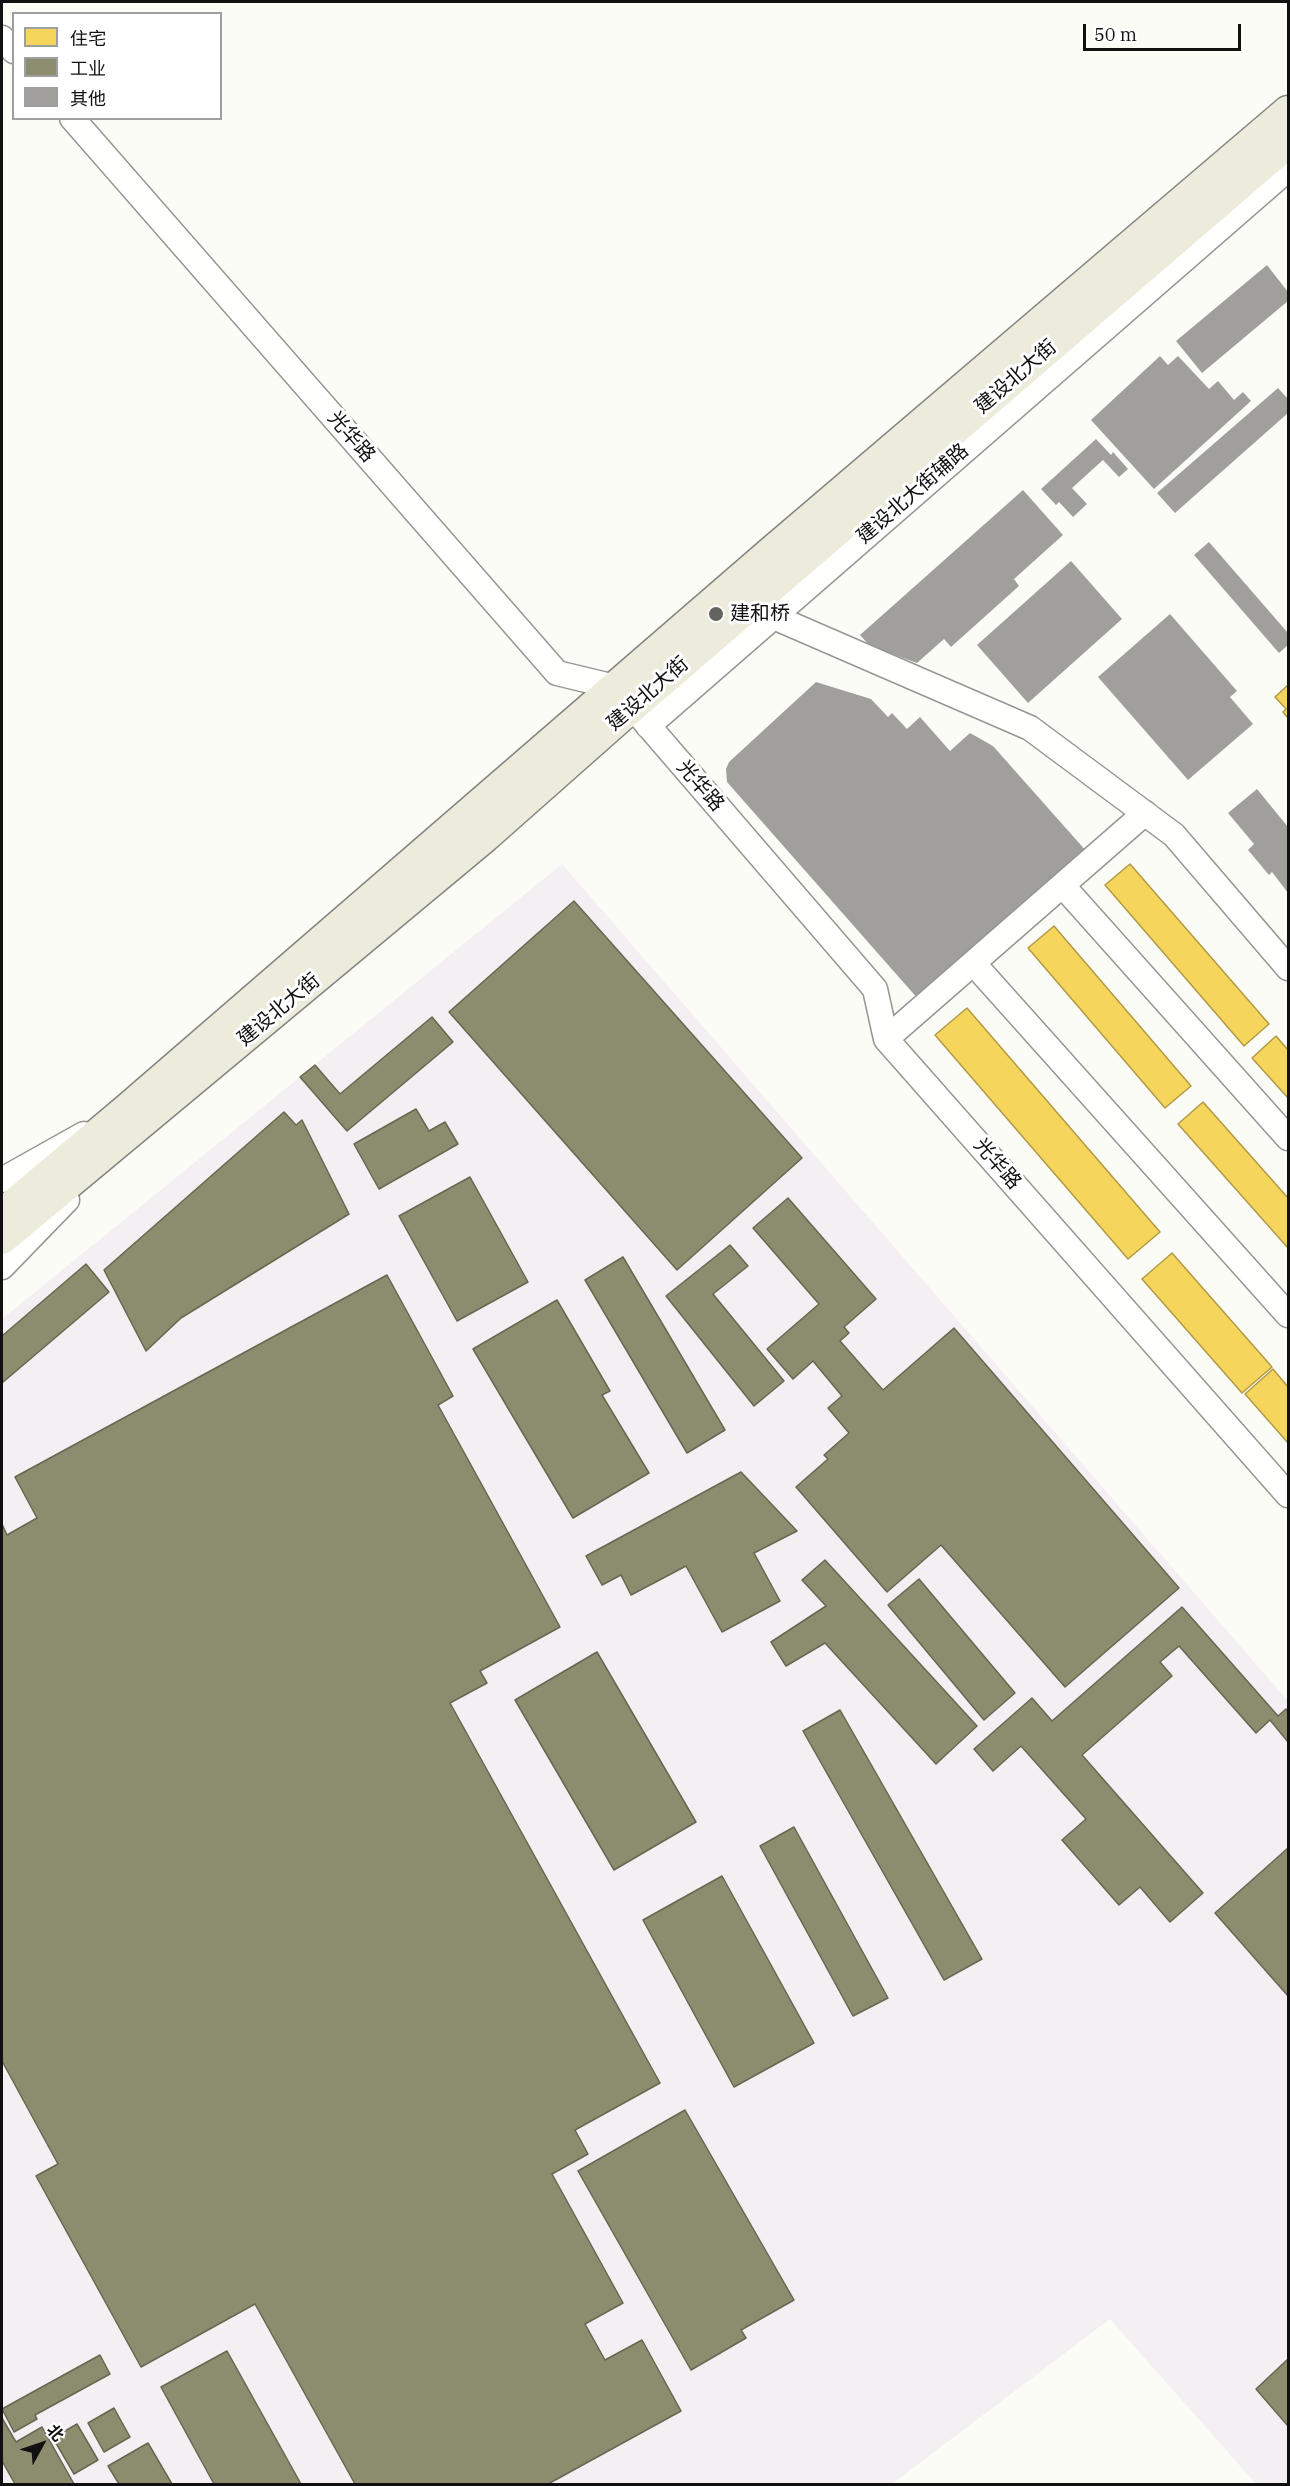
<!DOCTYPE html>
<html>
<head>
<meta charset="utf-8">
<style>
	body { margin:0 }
	#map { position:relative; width:1290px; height:2486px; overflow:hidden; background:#fcfcf6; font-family:"IBM Plex Serif","Noto Sans SC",serif }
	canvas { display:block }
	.frame { position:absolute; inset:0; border:3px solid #101010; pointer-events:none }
	.legend { position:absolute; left:12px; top:12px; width:210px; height:108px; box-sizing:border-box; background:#fff; border:2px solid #9f9f9f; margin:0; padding:8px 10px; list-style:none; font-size:18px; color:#101010 }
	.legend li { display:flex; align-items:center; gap:12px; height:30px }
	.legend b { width:30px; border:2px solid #9f9f9f }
	.north { position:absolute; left:12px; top:2414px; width:60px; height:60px; -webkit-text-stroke:4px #fff; paint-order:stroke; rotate:50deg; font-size:16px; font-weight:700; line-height:24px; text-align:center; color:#101010 }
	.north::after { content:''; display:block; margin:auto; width:21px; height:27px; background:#101010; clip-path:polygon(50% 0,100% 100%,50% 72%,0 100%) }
	.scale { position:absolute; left:1083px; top:24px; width:158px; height:27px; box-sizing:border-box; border:3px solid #101010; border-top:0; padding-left:8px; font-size:18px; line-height:21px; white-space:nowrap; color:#101010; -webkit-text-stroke:4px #fff; paint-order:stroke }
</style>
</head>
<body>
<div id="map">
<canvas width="1290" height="2486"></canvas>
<div class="frame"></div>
<ul class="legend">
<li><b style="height:16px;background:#f6d55c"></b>住宅</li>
<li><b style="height:16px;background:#8c8c6e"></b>工业</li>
<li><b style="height:16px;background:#a09f9b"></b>其他</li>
</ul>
<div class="north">北</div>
<div class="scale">50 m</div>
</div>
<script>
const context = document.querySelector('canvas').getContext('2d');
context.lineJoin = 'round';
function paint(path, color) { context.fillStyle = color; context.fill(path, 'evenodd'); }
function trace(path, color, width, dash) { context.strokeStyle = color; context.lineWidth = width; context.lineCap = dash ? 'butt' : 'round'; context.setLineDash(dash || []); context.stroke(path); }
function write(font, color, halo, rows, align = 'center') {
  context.font = font + ' "IBM Plex Serif","Noto Sans SC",serif'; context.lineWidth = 6; context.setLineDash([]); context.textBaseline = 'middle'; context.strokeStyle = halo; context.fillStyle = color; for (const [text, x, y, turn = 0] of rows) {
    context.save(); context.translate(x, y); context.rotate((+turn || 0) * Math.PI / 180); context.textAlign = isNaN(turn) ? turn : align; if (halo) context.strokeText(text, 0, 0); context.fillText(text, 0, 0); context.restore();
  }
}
paint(new Path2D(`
	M562 864 1288 1701V2484H1256L1110 2319 892 2484H2V1319Z`), '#f4eff2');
const homes = new Path2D(`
	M1288 685V718L1283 712 1286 709 1275 697Z
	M1130 864 1269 1024 1244 1046 1105 885Z
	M1054 926 1191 1086 1165 1108 1028 948Z
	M967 1008 1160 1232 1128 1259 935 1035Z
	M1276 1036 1288 1050V1098L1252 1058Z
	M1203 1102 1288 1198V1248L1178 1124Z
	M1172 1253 1272 1367 1242 1393 1142 1279Z
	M1273 1369 1288 1387V1443L1245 1394Z`);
paint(homes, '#f6d55c');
trace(homes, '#b19a45', 1.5);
const industry = new Path2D(`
	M574 901 802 1158 677 1270 449 1012Z
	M432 1017 453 1042 347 1131 300 1077 315 1065 340 1094Z
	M416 1109 429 1131 445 1122 458 1144 379 1189 354 1144Z
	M284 1112 296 1125 302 1120 349 1214 181 1318 146 1351 104 1270Z
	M470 1177 528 1282 457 1321 399 1216Z
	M788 1198 876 1299 844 1327 849 1333 840 1341 883 1390 954 1328 1179 1588 1065 1687 941 1545 887 1592 796 1487 828 1459 824 1455 849 1433 828 1408 842 1396 813 1361 793 1379 767 1349 819 1304 753 1228Z
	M730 1245 748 1266 713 1294 784 1381 754 1406 666 1296Z
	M623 1257 725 1430 687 1453 585 1280Z
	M86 1264 109 1292 2 1383V1336Z
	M387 1275 453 1396 438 1405 560 1627 480 1671 487 1683 450 1703 660 2083 575 2130 588 2154 552 2174 623 2303 585 2324 605 2360 642 2340 681 2411 548 2484H355L255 2304 141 2367 36 2176 58 2164 2 2061V1524L7 1535 37 1518 15 1477Z
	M557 1300 610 1391 602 1395 649 1473 573 1518 473 1349Z
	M741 1472 797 1531 754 1553 780 1601 722 1632 686 1566 631 1595 621 1575 602 1585 586 1556Z
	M825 1560 977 1726 936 1764 825 1643 786 1666 771 1642 826 1606 802 1580Z
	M919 1579 1015 1693 984 1720 888 1605Z
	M1182 1607 1278 1716 1286 1709 1288 1712V1742L1270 1720 1256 1733 1179 1646 1160 1662 1172 1676 1082 1755 1203 1893 1170 1922 1140 1887 1119 1905 1062 1840 1086 1819 1021 1746 993 1771 974 1749 1032 1698 1052 1721Z
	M597 1652 696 1822 614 1870 515 1700Z
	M840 1710 982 1959 944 1980 803 1731Z
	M794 1827 888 1998 853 2016 760 1846Z
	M1288 1848V1996L1215 1913Z
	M722 1876 814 2043 734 2087 643 1920Z
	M685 2110 794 2300 741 2330 746 2338 691 2370 578 2171Z
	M227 2351 301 2484H214L161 2387Z
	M100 2355 110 2374 35 2415 37 2419 14 2432 2 2409Z
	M1288 2359V2426L1256 2389Z
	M114 2408 130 2437 104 2452 88 2423Z
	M2 2418 16 2442 42 2427 74 2484H15L2 2461Z
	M77 2424 98 2460 74 2474 53 2438Z
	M148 2443 172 2484H119L108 2466Z`);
paint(industry, '#8c8c6e');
trace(industry, '#676752', 1.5);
paint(new Path2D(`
	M1267 265 1288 292V301L1202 373 1176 341Z
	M1160 356 1168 365 1178 356 1209 389 1218 381 1234 400 1243 392 1251 401 1154 489 1091 420Z
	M1278 388 1288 399V413L1175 513 1157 493Z
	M1096 439 1111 455 1113 452 1128 469 1119 477 1103 460 1072 488 1087 504 1073 517 1059 502 1056 505 1041 489Z
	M1023 490 1063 535 1014 579 1019 586 951 647 944 639 917 663 870 646 860 635Z
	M1209 542 1288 633V645L1279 653 1194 555Z
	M1071 561 1122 619 1028 703 977 645Z
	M1170 614 1237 691 1230 697 1253 724 1188 780 1098 677Z
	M816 682 871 699 888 717 892 713 907 729 920 717 950 751 970 733 993 746 1087 852 919 1000 727 782 726 769 729 762Z
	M1257 789 1288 827V893L1272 872 1269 875 1248 850 1254 844 1228 813Z`), '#a09f9b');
const minor = new Path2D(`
	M2 38 14 51
	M72 118 557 673 615 687 875 989 886 1039 1288 1495
	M760 611 1030 728 1174 835 1288 968
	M648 726 1288 169
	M1063 886 1288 1138
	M974 964 1288 1315
	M886 1039 1145 813
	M2 1180 84 1134
	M2 1267 67 1200`);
const major = new Path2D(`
	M2 1214 127 1109 772 551 1288 111
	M2 1239 485 837 632 707 1288 143`);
trace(minor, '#969694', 27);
trace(major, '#848481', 33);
trace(minor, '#fffffe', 24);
trace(major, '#edebdb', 30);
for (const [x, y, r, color] of [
	[716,614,8,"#636360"]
]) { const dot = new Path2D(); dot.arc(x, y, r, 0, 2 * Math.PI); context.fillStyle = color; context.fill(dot); trace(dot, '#fff', 2); }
write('20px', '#101010', '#fff', [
	["建设北大街",1016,377,-41],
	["光华路",351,437,49],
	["建设北大街辅路",913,494,-41],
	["建设北大街",648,694,-41],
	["光华路",700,786,49],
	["建设北大街",279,1010,-40],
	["光华路",997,1164,49]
]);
write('20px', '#101010', '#fff', [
	["建和桥",730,614]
], 'left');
</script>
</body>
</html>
